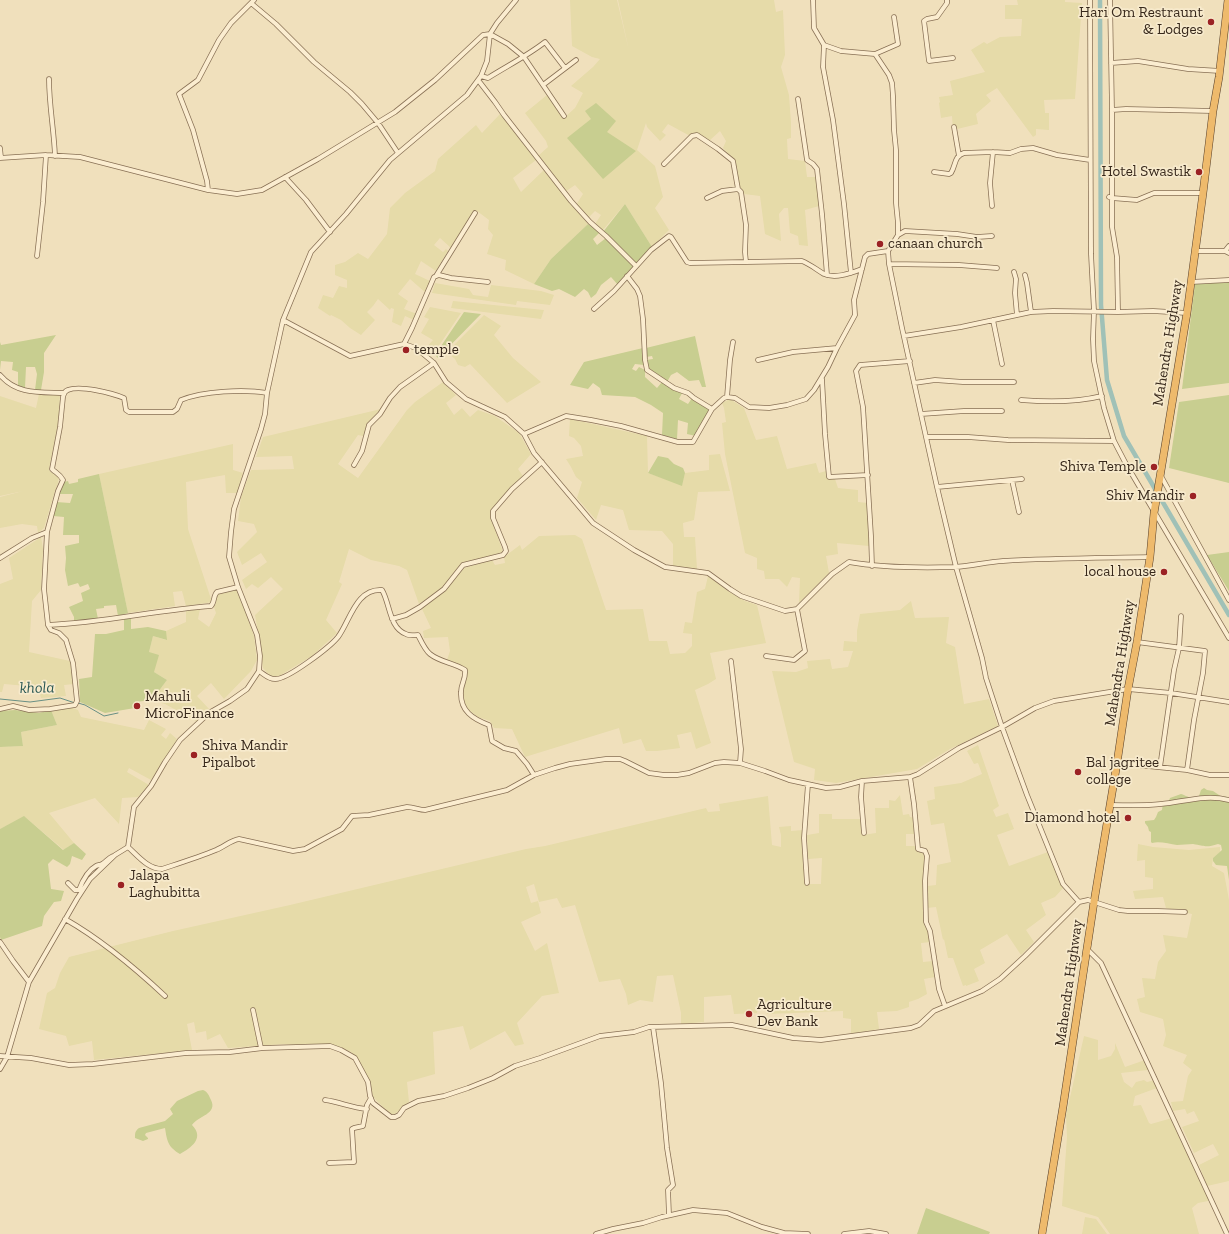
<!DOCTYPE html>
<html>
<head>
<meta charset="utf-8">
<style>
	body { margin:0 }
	canvas { display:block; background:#f0e0bc }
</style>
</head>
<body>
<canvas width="1229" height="1234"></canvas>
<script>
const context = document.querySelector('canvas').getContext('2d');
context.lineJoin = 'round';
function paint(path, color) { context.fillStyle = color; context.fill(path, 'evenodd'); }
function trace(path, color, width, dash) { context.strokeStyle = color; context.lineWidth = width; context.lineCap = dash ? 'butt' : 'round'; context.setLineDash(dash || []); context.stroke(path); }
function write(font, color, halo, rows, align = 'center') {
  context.font = font + ' "Zilla Slab",serif'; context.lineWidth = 3.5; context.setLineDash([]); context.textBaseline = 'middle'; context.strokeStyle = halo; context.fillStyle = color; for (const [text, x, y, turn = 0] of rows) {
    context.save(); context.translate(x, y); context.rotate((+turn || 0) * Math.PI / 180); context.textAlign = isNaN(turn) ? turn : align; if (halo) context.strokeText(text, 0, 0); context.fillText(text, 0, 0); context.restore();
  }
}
paint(new Path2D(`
	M570 0H617L629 51 618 0H774L776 12 783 10 785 55 781 67 789 95 791 123V138L787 139 788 159 805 161 807 177H817L819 206 805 210 808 246 799 245 798 236 790 233 788 208H784L779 214 781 241 765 234 760 196 744 194 739 188 734 160 723 148 726 141 720 131 709 141 696 134 690 136 668 124 662 132 666 135 660 141 647 127 646 123 637 150 655 166 663 197 655 208 669 230 652 247 625 204 602 231 595 224 601 215 595 211 588 218 576 205 583 194 575 185 565 192 538 156 548 147 546 141 525 113 547 95 564 118 575 108 583 93 571 86 593 67 600 59 592 57 572 46Z
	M1017 0H1065V2L1082 3 1075 99 1044 100 1045 113H1049V130L1036 129V135L1033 137 997 88 986 95 991 101 976 114 978 124 953 130 952 116 941 118 939 103 940 102 939 97 953 95 950 81 985 72 971 50 984 42 987 44 1000 37 1021 36 1022 19H1005V5H1018Z
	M500 114 536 160 513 178 521 192 545 169 588 224 551 259 534 284 505 270 506 260 487 254 493 235 488 229 489 220 477 211 451 248 440 238 434 245 443 252 446 249 448 251 436 271 421 261 415 274 430 281 427 294 410 279 398 294 408 301 404 309 417 314 414 320 405 316 401 326 392 322 394 309 391 308 390 310 378 299 373 306 367 312 375 320 361 335 350 328 341 320 331 315 330 316 318 308 323 295 333 298 339 286 347 288V280L335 275V265L345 262 358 253 368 259 387 234 390 208 405 193 435 171 438 159 476 125 482 133Z
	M435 283 469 289 473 295 488 297 491 285 541 291 554 295 550 305 517 301 516 305 432 293Z
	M453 301 544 310 541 319 451 308Z
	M430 307 461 313 432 356 424 350 433 340 421 333 429 319 424 317Z
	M484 315 501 326 494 335 513 358 541 382 507 403 470 364 465 367 458 365 455 359 447 352Z
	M443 382 456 395 446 403 454 415 462 408 470 417 478 410 495 416 519 433 531 454 518 469 523 476 491 510V518L503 552 461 564 443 588 419 604 407 570 399 566 371 560 349 549 339 582 342 584 326 620 337 633 312 656 279 676H270L263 668 260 643 255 615 283 589 271 577 258 588 252 584 246 589 242 580 267 562 261 553 242 565 237 552 257 532 254 524 238 521 241 497 251 470 294 469 292 456 256 457 263 437 381 409 369 423 363 436 358 435 338 464 358 478 407 410 415 402Z
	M39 394H60L59 419 49 470 51 472 59 476 58 483 44 486 58 483 55 491 44 528 38 533 37 526 22 524 0 528V497L23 491 0 496V396L36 408Z
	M730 399 744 408 756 440 777 436 787 469 816 463 819 473 826 471 828 479H835L838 488 858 490V502L868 503 869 546 837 543 838 554 826 556 829 573 799 603 800 578 792 577 787 587 779 579H765L764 571 757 569V558L745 553 725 454 722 423 726 422 724 408 722 403Z
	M570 419 647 436 648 473 682 485 685 473 709 470V455L720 454 730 491 698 492 694 520 683 523 684 537H695L697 569 673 566V544L662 531 629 530 623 510 601 505 596 520 577 498 582 482 576 477 571 467 566 459 583 456 581 446 574 438 569 436Z
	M233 444V470L243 473 238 493H226L225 475 186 482 188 529 212 602 186 606 182 591 173 592 175 606 128 613 99 474Z
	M575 535 582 539 606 610 643 609 649 641H667L670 654 685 653 692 646V634L683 633 685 622 692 623 697 592 705 589 708 576 728 591 745 601 757 605 766 643 710 653 716 679 708 684 695 690 711 743 696 749 691 732 677 735 680 748 657 751H646L641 739 623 744 619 728 525 757 512 729 494 728 490 721 478 717 465 707 463 691 467 677V668L447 660 450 651 448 637 424 638 423 631 431 628 422 609 430 601 444 592 464 568 492 560 495 565 505 563 504 557 520 545 522 550 539 536Z
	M41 537 43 549 41 590 32 601 29 652 70 661 74 684 64 685 66 696 41 698 38 687 4 684 2 692H0V584L13 579 9 558Z
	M237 588 254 636 257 660 251 671 224 699 211 683 197 696 210 710 196 721 165 704 152 700 167 680 154 672 149 652 153 636 166 640V631L186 622V610L200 609 198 619 209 627 216 613 214 607 216 603V595Z
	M911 601 915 618 949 617 946 643 955 647 964 704 989 699 998 726 950 749 917 769 836 783 814 780 815 769 794 762 772 671 796 672 808 668 807 661 830 659 832 669 848 667 853 651H843L844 641 857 642V631L860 614 900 610Z
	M70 707 78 710 81 717 144 730 149 720 166 729 161 735 166 739 170 733 178 740 151 780 129 768 127 772 149 785 138 797 122 798 119 824 95 798 49 813 74 843 64 850 25 817 0 829V747L23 746 21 732 57 725 51 710Z
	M978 745 999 806 993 810 996 817 1008 813 1014 829 997 835 1009 866 1048 852 1064 887 1055 897 1041 903 1046 915 1026 930 1034 942 1021 955 1007 934 980 950 985 963 974 969 979 981 966 986V985L963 986 953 958H948L944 939 943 940 936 907 927 908V886L936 885 937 865 951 862 944 823 931 825 927 801 935 799 934 787 961 783 982 774 978 763 974 764 967 751Z
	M900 795 903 815 909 814 910 817 915 818 917 834H906V846H917L925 852 926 857 925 913 931 942 921 943 923 962 933 961 935 977 924 979 927 994 918 999 909 1002V1007L897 1011 877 1012 879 1029 851 1034V1019L843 1018V1011L767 1014 766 1007H758L757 1013 734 1014 731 995 704 997V1022L681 1024V1013L673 975 657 976 653 1002 640 1000 628 1005 626 994 620 979 599 982 575 905 562 908 557 898 539 902 534 884 526 887 531 903 538 901 541 913 521 922 535 951 547 943 559 993 542 996 517 1023 524 1044 515 1046 505 1031 470 1050 463 1026 433 1032 435 1074 407 1082 409 1102 395 1114H390L373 1097 370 1082 358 1061 351 1052 334 1045 319 1044 301 1045 283 1044 228 1048 220 1034 207 1040 206 1031 196 1033 194 1022 187 1024 192 1050 94 1060 92 1041 69 1046 66 1036 39 1029 47 993 55 988 60 973 69 957 173 931 290 905 526 849 545 846 706 808 708 812 720 811 719 804 768 796 772 845 781 847V835L779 827 791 826V831L803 830 805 884H821L822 858 808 859 807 835 819 833V814H832V819H861L863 835 876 833 875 808H889V800L895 801Z
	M1138 844 1153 847 1189 850 1220 847V852L1213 858 1212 866 1224 873 1229 900V1181L1207 1186 1199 1165 1219 1155 1213 1144 1194 1153 1182 1127 1199 1121 1194 1111 1187 1114 1185 1109 1173 1111 1171 1102 1183 1101 1188 1076 1192 1070 1183 1063 1187 1055 1163 1046 1166 1035 1163 1019 1140 1012 1137 999 1145 997 1142 978 1155 979 1158 962 1166 951 1163 935 1187 938 1192 914 1166 908 1163 897 1135 899 1133 891 1153 889V878L1145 877V860L1137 861Z
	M1084 1036 1098 1040V1060L1111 1056 1115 1049V1043L1125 1067 1145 1060 1148 1070 1121 1073 1124 1082 1132 1088 1136 1082 1144 1080 1147 1082 1155 1080 1157 1088 1135 1096 1133 1106 1141 1105 1149 1123 1151 1124 1172 1118 1208 1197V1201L1198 1203 1192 1208 1199 1234H1110L1098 1217 1062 1206 1067 1137 1066 1115Z
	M1085 1217 1096 1219 1107 1234H1082Z`), '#e6dba9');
paint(new Path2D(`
	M596 103 616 121 607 132 636 151 603 179 567 138 591 119 585 111Z
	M625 204 652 247 636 265 603 232Z
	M588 224 600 232 593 239 597 245 606 238 636 266 618 285 611 277 601 285 596 294 591 298 588 292 584 289 575 297 559 289 552 291 534 284 551 259Z
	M1229 282V383L1182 389 1195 284Z
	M464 312 481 314 438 358 435 355Z
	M56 335 44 353V372L41 390H35L37 374 35 367H26L25 388 18 387V372L12 370 13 362 1 361 0 370V342L1 345Z
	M695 336 706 387H702L699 380 689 381 677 372 671 375 667 382 647 368 646 360 653 359 652 356 646 357V348Z
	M643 348 644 365 635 364 632 369 636 371 639 367 645 370V377L657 388 662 382 682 393 679 399 688 404 692 398 710 410 696 436 687 434 688 423 678 420 677 439 662 435 663 413 651 405 635 397 602 395 600 388 593 383 588 389 570 385 584 362Z
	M1229 395V483L1169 468 1179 402Z
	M658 456 668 458 674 464 683 468 685 473 682 486 648 473Z
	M99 474 128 613 118 616 116 605 104 606V608L96 609 98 619 74 622V617L69 607 83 601 81 593 90 589 88 584 80 587 78 583 68 586 65 570 66 558 65 546 79 543V535H63L64 517 53 516 56 502 70 503 73 494H59L64 482 68 481 69 484 78 482V479Z
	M1229 552V591L1207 555Z
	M131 618V629L148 627 166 631 167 640 153 636 149 652 159 655 154 672 167 680 152 700 135 702V708L105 713 80 702 79 679 92 677 95 634H106L124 630V619Z
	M15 710 39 713 51 710 57 725 21 732 23 746 0 747V711Z
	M1204 788 1207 790 1213 791 1225 799 1226 798 1224 796 1229 798V880L1227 866 1216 865 1213 861V858L1222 850 1221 845 1218 844C1206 848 1205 846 1193 844 1188 844 1182 845 1177 845 1169 844 1160 841 1152 843L1151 842V832L1149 831 1148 827 1145 823V821L1154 820 1156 817 1158 812 1162 810 1163 803H1168L1170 798 1181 794C1188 796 1192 801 1199 796L1201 790Z
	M24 816 63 850 74 843 86 854 82 860 72 856 70 864 67 867 53 859 48 864 51 889 64 891 61 901 54 902 44 916 42 926 1 940 0 937V829Z
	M203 1090C208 1092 209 1096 211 1100 218 1114 198 1116 192 1125 205 1138 191 1148 180 1154 168 1147 167 1141 165 1128L146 1133 145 1135 148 1138V1139L143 1141 135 1138C135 1133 135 1131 139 1128L165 1121 173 1114 170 1109 177 1101 198 1091Z
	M926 1208 990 1232 989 1234H917Z`), '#c8ce90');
trace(new Path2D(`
	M0 699 30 702 60 698 75 703
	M78 703 85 705 104 716 118 713`), '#688f84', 1);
trace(new Path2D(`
	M1100 0 1101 305 1107 380 1124 436 1229 615`), '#a0c1b7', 4.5);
const minor = new Path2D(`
	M947 0V3L937 17 927 19 924 21 929 61 953 58
	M1090 0 1091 254 1094 311 1093 339 1094 361 1104 408 1114 441 1126 464 1229 638
	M1110 0 1112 110V227L1117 257 1118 312
	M251 3 276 24 314 62 350 92 362 104 378 123 398 153
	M824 45 823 67 833 120 844 204 851 273
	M875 54 898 44 894 17
	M1111 63 1138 61 1188 69 1220 71
	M481 76 488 78C507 66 527 56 545 42L565 68
	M49 79C49 105 54 130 55 156
	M478 80 495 102 504 115 571 201 590 222 606 236 636 266
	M543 85 576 60
	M798 99 807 160 813 164 817 169 822 214 827 275
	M1112 110 1126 109 1213 111
	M954 127 959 156
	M0 148 1 158
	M0 158 46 155 80 157 208 190 237 194 262 190 318 159 395 112 435 80 483 35 490 34 508 44 524 57 564 116
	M664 164 692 136 697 135 718 149 733 161 738 189
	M934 172 949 174 951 173C956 165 954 156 964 153L993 152 1010 153 1021 149 1033 148 1057 155 1090 160
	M285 177 306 200 330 232
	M208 190 207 181 193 130 179 94 198 80 219 40 231 23 254 0
	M1109 197 1112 198 1137 200 1154 193H1203
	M707 198 722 191 738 189 741 192 746 225 745 252 746 262
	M992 206 990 183 993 152
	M898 235 905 231 957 234 977 237 992 236
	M888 251 889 264 902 328 937 487 956 567 982 658 986 678 1002 727 1027 795 1063 884 1079 902
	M1196 251H1225L1229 253
	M1225 251 1229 246
	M37 256 43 202 46 155
	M889 264 959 265 997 268
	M1014 272 1016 279 1015 293 1017 315
	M1025 275 1027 283 1031 312
	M436 276 475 213
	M627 276 637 289 640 296 643 319 645 360 647 370 674 388 688 393 694 398 712 409
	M1191 282 1229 280
	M594 309 614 291 651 250 669 236 671 237 687 262 690 263 802 261C810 264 817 270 824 274 836 279 851 273 862 269
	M283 320 350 356 404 344 416 348 434 363 446 382 466 399 505 417 524 434 534 453 593 523 634 550 665 567 708 573 730 589 741 596 785 611 797 609 832 574 849 562C883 568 920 568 955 567 971 566 987 562 1003 561 1052 558 1101 558 1150 557
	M993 320 1002 364
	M904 336 961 327 1031 312 1053 311 1118 312 1153 311 1187 313
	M404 344 412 328 434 277 439 275 451 278 488 282
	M758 360 793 352 837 348
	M0 375C17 395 40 392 64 393
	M822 379 825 434 829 477 868 475
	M914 383 935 380 963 382H1014
	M727 397 730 360 733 342
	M1021 400C1046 402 1078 402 1102 396
	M921 414 964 411H1002
	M524 434 566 416 591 420 621 426 678 442H693L712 409 724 398 727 397 735 398 749 407 769 408 787 405 806 399 814 390 828 367 837 348 855 315 854 300 865 257 868 254 888 251 898 235V223L896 203V150L894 130 893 96 892 83 889 75 875 54 841 51 824 45 814 28 813 0
	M926 437H968L1008 440 1114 441
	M354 465 362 451 369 425 380 414 390 398 400 387 434 363
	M1161 476 1229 600
	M1012 480 1019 512
	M937 487 1022 479
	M47 532 44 589 48 625C103 623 156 610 211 606 215 602 213 596 217 592L238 587
	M0 558 32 538 47 532 58 491 63 480C60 474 56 473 52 469L60 427 63 397C64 394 64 391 68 390 80 385 112 393 124 398L126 410 129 412H173L177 409 181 400C203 391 244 389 267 393
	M872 566 871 536 863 407 856 371 860 365 910 361
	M392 619 406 615 420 607 444 589 463 565 503 555 506 551 505 547 493 518V511L512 489 542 462
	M1137 642 1205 651 1203 673 1194 720 1187 770
	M766 656 794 660 805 651 797 609
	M731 661 741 749 740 763
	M259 671C264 674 268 679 275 679 287 680 330 647 338 637 350 621 356 588 382 590 390 603 389 628 406 634 409 636 414 635 418 635 421 641 425 650 430 654 440 662 454 663 465 670 466 680 461 683 461 692 460 711 473 719 489 725L492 741 504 748 516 751 527 764 534 775
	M0 709 13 706 29 710 50 709 75 705 77 701 73 663 66 640 59 633 51 630 48 625
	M1117 763 1187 770 1210 775H1229
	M1160 767 1174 670 1179 648 1181 616
	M910 777 914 804 918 849 925 851 927 856 925 881 926 922 930 931 939 989 945 1006
	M862 781 861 797 864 833
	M1110 805C1127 805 1144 806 1161 804 1184 802 1205 794 1229 800
	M128 847C138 856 148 869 162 869 180 863 199 857 216 850 224 847 231 840 239 839L293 851 305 849 342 829 352 816 369 815 407 807C414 807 419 810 425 810L507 790 534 775 555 768 570 764 606 759H620L625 761 649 773 664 775H677L689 773 715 763 724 762 740 763 765 771 789 780 826 788 840 787 862 781 910 777 918 774 959 748 1002 727 1035 708 1054 701 1128 689 1171 693 1229 702
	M68 883 75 890H79C82 882 87 871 96 866 98 865 100 865 102 864 106 862 108 858 113 856
	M807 883 804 838 808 784
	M65 919C102 940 134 967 165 996
	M0 942 13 961 29 982
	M1087 949 1101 963 1227 1234
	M253 1010 261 1048
	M653 1027 661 1083 667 1148 673 1185 668 1190 669 1215
	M0 1056 31 1058 69 1065 93 1064 186 1053 230 1052 263 1048 330 1046 341 1050 355 1058 368 1082 370 1096 373 1103 391 1117H395L399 1115 404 1108 418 1101 444 1096 468 1088 493 1078 515 1066 540 1058 600 1036 634 1032 649 1027 732 1025 793 1038 821 1040 911 1028 919 1025 934 1011 982 991 1000 979 1025 956 1079 902 1088 900 1119 910 1128 911H1158L1185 912
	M0 1069 7 1057 29 982 77 899 90 879 115 855 128 847 134 807 151 786 165 762 180 740 209 713 230 701 247 689 259 671 260 656 257 635 238 587 229 557 231 532 234 509 261 429 265 414 267 393 283 320 311 252 346 214 390 160 467 95 481 76 487 61 490 34 497 23 516 0
	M325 1100C340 1102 352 1108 367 1109
	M329 1163 354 1162 352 1129 354 1128 363 1126 367 1105 371 1098
	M596 1234 613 1229 643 1223 662 1217 693 1210 727 1213 762 1227 784 1233 808 1234
	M844 1234 869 1231 886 1234`);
const trunk = new Path2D(`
	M1042 1234 1063 1107 1094 902 1117 763 1128 689 1137 642 1150 557 1154 513 1187 313 1203 193 1213 111 1219 77 1228 0`);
trace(minor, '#887055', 5.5);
trace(trunk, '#553e2a', 8);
trace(minor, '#fbedd0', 4);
trace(trunk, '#eeba6c', 7);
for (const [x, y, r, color] of [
	[1211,22,4,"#9b2224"],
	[1199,172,4,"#9b2224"],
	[880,244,4,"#9b2224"],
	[406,350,4,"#9b2224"],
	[1154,467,4,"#9b2224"],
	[1193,496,4,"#9b2224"],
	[1164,572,4,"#9b2224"],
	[137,706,4,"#9b2224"],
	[194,755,4,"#9b2224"],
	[1078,772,4,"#9b2224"],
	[1128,818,4,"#9b2224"],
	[121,885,4,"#9b2224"],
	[749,1014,4,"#9b2224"]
]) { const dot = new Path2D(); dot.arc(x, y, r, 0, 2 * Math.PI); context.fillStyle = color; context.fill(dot); trace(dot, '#f7eacc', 1.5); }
write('15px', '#37281b', '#f7eacc', [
	["Hari Om Restraunt",1203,13,"right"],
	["& Lodges",1203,30,"right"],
	["Hotel Swastik",1191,172,"right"],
	["canaan church",888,244],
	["temple",414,350],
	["Shiva Temple",1146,467,"right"],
	["Shiv Mandir",1185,496,"right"],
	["local house",1156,572,"right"],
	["Mahuli",145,697],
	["MicroFinance",145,714],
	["Shiva Mandir",202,746],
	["Pipalbot",202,763],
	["Bal jagritee",1086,763],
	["college",1086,780],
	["Diamond hotel",1120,818,"right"],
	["Jalapa",129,876],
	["Laghubitta",129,893],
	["Agriculture",757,1005],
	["Dev Bank",757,1022]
], 'left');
write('15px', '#37281b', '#f7eacc', [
	["Mahendra Highway",1168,343,-81],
	["Mahendra Highway",1120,663,-81],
	["Mahendra Highway",1069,983,-82]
]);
write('italic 16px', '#295754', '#f7eacc', [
	["khola",37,688,-1]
]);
</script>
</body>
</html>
